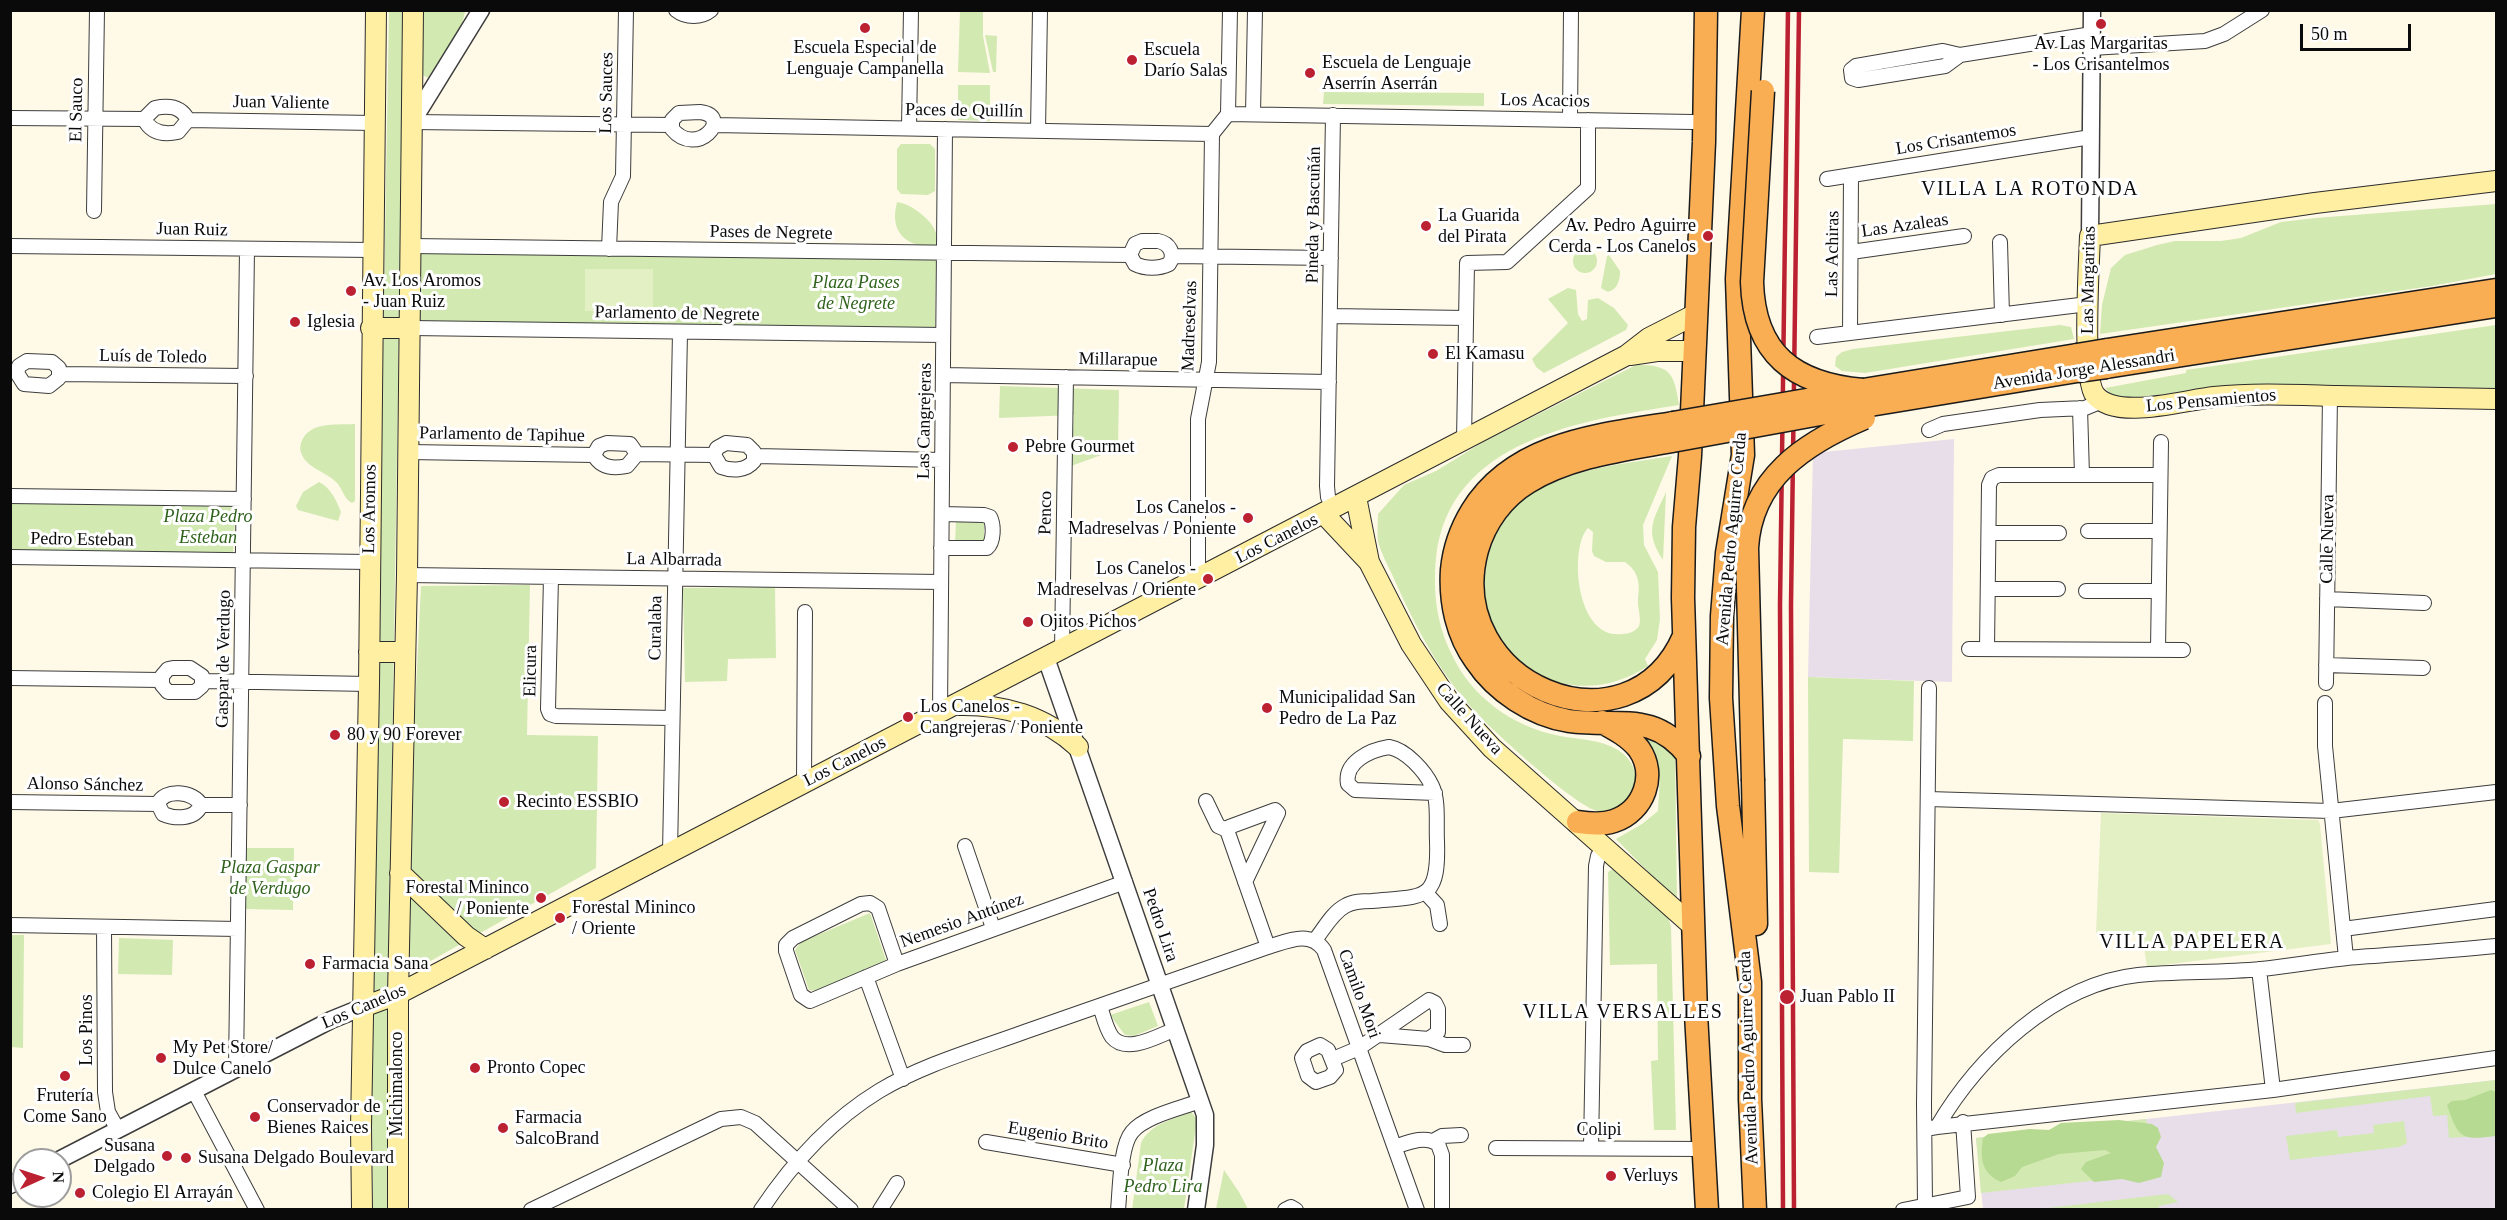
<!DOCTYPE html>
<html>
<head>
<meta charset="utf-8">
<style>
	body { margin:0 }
	#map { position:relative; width:2507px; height:1220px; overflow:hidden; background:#fff9e7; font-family:Georgia,serif }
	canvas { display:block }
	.frame { position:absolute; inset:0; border:12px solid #0a0a0a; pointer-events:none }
	.north { position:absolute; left:12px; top:1148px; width:60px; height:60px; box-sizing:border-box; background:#fff; border:2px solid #9d9d9d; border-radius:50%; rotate:87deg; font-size:16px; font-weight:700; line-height:24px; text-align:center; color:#0a0a0a }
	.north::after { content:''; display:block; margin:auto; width:21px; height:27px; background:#bc2132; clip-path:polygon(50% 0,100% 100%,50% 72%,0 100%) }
	.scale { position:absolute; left:2300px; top:24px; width:111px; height:27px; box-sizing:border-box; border:3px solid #0a0a0a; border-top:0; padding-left:8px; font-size:18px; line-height:21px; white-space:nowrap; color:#0a0a0a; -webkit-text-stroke:4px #fff; paint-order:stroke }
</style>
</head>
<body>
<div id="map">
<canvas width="2507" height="1220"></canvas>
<div class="frame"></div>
<div class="north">N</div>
<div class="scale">50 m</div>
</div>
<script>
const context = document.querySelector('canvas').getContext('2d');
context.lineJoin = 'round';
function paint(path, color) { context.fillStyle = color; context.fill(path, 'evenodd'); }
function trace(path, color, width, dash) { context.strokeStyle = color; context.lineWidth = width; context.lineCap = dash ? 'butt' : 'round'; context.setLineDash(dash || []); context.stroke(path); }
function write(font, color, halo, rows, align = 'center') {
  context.font = font + ' Georgia,serif'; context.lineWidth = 6; context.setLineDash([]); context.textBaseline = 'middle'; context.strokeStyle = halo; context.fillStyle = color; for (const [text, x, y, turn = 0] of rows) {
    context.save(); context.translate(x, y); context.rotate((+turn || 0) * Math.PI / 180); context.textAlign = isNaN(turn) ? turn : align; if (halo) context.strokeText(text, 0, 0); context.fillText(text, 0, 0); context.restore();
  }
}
paint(new Path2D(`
	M1954 439 1952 682 1808 677 1813 453Z
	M2496 1080V1209H1983L1976 1138Z`), '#e8deea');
paint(new Path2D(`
	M404 10 389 953 393 1209 373 1210 371 1034 389 11Z
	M422 11H465V12L461 28 428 78 421 74Z
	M960 11H983V36L990 73 958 72Z
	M985 35 997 36 996 72H993Z
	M958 85H990V121L958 120Z
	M1324 92 1484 93V106L1323 104Z
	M901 144H930L935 149V191L928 195 901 194 897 189V149Z
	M897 202C914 204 946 229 935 248 906 246 889 233 897 202Z
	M2496 204V274L2432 286 2100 334 2102 305 2111 268 2125 255 2157 245 2175 241H2221L2241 238 2281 222 2315 218Z
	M1573 261a12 12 0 1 1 24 0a12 12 0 1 1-24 0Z
	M416 253 936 259 935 331 414 322Z
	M1609 255 1620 271C1620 280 1618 289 1608 292L1601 288 1607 256Z
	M1568 288 1576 290 1578 314 1582 321 1587 319 1588 300 1598 298 1614 308 1628 325 1626 330 1544 373 1536 367 1532 359 1568 323 1548 299Z
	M2060 325 2071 327 2074 339 1865 373 1842 371 1835 366 1836 357 1842 352 1853 349Z
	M2496 325V389L2492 390 2309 385 2233 386 2131 398 2113 396 2105 388 2186 373V370Z
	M1636 365C1670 365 1674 372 1679 405 1585 420 1449 438 1436 558 1433 592 1436 621 1451 653 1471 697 1513 727 1560 736 1580 740 1600 739 1618 750 1640 763 1643 795 1618 807 1611 810 1605 813 1597 811 1576 805 1517 752 1498 734 1450 692 1421 639 1395 581 1390 569 1381 554 1378 541 1377 533 1378 522 1378 514L1404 485 1436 471 1483 442Z
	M1000 386 1119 390 1118 449 1071 466 1074 415 999 418Z
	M355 424V501L352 503C345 500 343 491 338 484 326 470 303 469 300 448 304 421 333 425 355 424Z
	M1672 456 1643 525 1644 545 1658 572 1660 619 1657 640 1645 659 1648 666C1560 724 1458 646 1491 547 1498 527 1510 508 1528 496 1570 468 1623 464 1672 456ZM1588 528 1593 532 1592 551 1594 556 1606 562H1625C1639 572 1640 583 1638 599 1637 606 1642 619 1639 626 1636 631 1629 634 1623 634 1575 641 1569 547 1588 528Z
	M319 482C331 488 336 500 341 512L338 521 298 510 296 506 303 492Z
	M1666 492 1663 560C1644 531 1653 521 1666 492Z
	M11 500 236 502 233 554 11 551Z
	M956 520 984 521V545L955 544Z
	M530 585 527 735 598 736 596 868 402 977 421 586Z
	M775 587 776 658 728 659 727 681 685 682 683 588Z
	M1808 677 1914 681 1913 741 1843 739 1839 873 1809 872Z
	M1639 739 1656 740 1675 753 1677 901 1616 839 1642 824 1658 811C1660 777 1664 765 1639 739Z
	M246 848H294L293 910 245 909Z
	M1614 868 1668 917 1671 927 1676 1130H1654L1651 1061 1658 1060 1657 964 1610 965 1608 872Z
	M870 913 886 960 818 991 809 990 795 950 801 942Z
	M11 935H24L23 1048 11 1047Z
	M119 938 173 940 172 975 118 974Z
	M1149 1002 1158 1026 1134 1036 1125 1035 1110 1015Z
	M2496 1080V1135L2449 1138 2447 1115 2433 1116 2430 1096 2296 1113 2295 1103Z
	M1191 1112 1197 1119 1184 1209 1132 1210 1141 1143C1150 1124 1173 1119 1191 1112Z
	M2146 1119 2153 1174 1981 1193 1976 1138Z
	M2404 1121 2407 1143 2399 1147 2290 1160 2286 1136 2337 1130 2338 1137 2374 1133 2373 1125Z
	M1224 1170 1239 1192 1248 1209H1216Z
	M2168 1194 2178 1202 2159 1206V1209H2039Z`), '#d2e9b2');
paint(new Path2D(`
	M2491 1090 2496 1092V1136C2462 1140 2459 1140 2447 1105L2452 1101 2465 1100Z
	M2119 1120 2152 1124 2158 1128 2161 1137 2156 1147 2164 1163 2161 1177 2139 1183 2122 1179 2094 1182 2081 1169 2086 1162 2111 1153 2105 1150 2059 1154 2022 1167 2015 1176 2001 1182C1981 1173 1980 1158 1983 1138L1988 1134 2030 1129 2049 1130 2061 1123Z`), '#b6da91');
paint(new Path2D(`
	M585 269H653V311H585Z
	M2101 813 2318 820 2320 824 2331 944 2147 967 2142 935 2096 934Z`), '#e3f0c4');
const minor = new Path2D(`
	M676 10C686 18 701 18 711 10
	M2092 48 2205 41 2224 34 2262 10
	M1960 55 1945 66 1858 80 1852 78 1851 70 1856 66 1943 51 1960 55 2092 34
	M700 112C734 116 697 159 672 129V120L679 113Z
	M1228 114 1693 122
	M1228 114 1230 10
	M1253 114 1255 10
	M1333 115 1327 486 1328 497 1334 509
	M10 118 144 119
	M144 119C151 133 164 135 178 132L188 120
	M144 119 155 108C169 105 181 106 188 120
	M1570 119 1571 10
	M188 120 374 123
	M412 122 671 125
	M714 125 1212 134
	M909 128 911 10
	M1038 131 1040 10
	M1827 179 2091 137
	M94 211 97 10
	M1158 241C1169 243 1176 254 1169 264 1159 269 1145 269 1135 264L1130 255 1135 244 1142 241Z
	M2000 242 2002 315
	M10 246 372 250
	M411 246 1130 255
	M609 249 611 202 623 176 626 10
	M1851 252 1964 236
	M1173 256 1331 258
	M1330 316 1466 318
	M410 328 943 335
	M1850 333 1851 175
	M1817 337 2088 304
	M27 361 52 362 59 368V378L49 386 24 384 17 373 19 366Z
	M60 374 246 376
	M943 375 1329 382
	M2080 408 2082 475
	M1929 430 1943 424 2040 410 2085 408 2102 401
	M1464 441 1467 263 1507 262 1588 188V120
	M726 443 747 445 754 452V461C746 471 732 471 721 467L714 455 717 448Z
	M409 452 594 455
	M637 454 714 455
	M594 455 599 446 607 443 630 444 637 454
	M594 455C601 468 613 469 627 466L637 454
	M756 456 942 460
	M10 496 244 499
	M2088 531H2159
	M1989 533H2059
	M941 548H987C994 542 994 525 990 517L984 515 942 514
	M10 557 369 562
	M407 575 941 582
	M551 577 548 709 550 714 556 716 672 718
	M1198 579V419L1209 362 1212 134 1228 114
	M1988 589H2058
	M2086 591H2159
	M2327 599 2424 603
	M1969 649 2183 650
	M1987 649 1989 485 1992 478 1999 475H2160
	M1062 650 1066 377
	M2158 650 2161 442
	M2326 665 2423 668
	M173 668H190L202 676V686L195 692H168L162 685V676L168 669Z
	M10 678 161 680
	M204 681 369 684
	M2326 683 2330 396
	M2325 703V746L2346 958
	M940 713 945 129
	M804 784 805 612
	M1928 799 2331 811 2496 792
	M1206 801 1218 826 1227 830 1268 947
	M10 802 158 804
	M158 804 163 814C175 819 195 820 201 805
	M158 804C164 788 194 791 201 805
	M201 805H240
	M1227 830 1229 827 1275 810 1278 813 1245 882
	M965 846 993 928
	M670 853 680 332
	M1425 892 1437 905 1440 924
	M10 925 238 929
	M104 927 105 1092 108 1112 118 1130
	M2343 929 2496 909
	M1315 940C1324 929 1332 913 1345 906 1353 901 1363 901 1372 901 1425 896 1439 902 1437 841 1436 824 1439 801 1432 786 1425 771 1406 750 1389 747 1370 750 1344 762 1348 784L1355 790 1435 793
	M897 964 878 908 870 903 861 904 793 938 786 945V951L801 995 810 1001 897 964 1125 882
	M2259 969 2273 1090
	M866 977 903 1079
	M1100 1006C1103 1015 1106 1029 1112 1037 1127 1055 1159 1035 1176 1029
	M1380 1035 1429 1039 1445 1045H1463
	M1320 1045 1328 1050 1336 1070 1330 1077 1316 1082 1308 1076 1302 1058 1307 1051Z
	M1333 1059 1359 1048 1429 1000 1435 1003 1438 1009V1032L1429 1039
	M236 1069 247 249
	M194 1091 257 1210
	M1937 1127 2273 1090 2496 1058
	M1925 1129 1937 1127C1978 1057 2054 984 2138 975 2179 971 2220 973 2261 969 2289 966 2318 961 2347 958 2397 954 2447 951 2496 946
	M1433 1141 1442 1136 1461 1135
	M986 1142 1123 1165
	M1395 1147C1409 1142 1425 1135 1438 1144L1442 1155V1210
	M1496 1148 1703 1149
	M1591 1148 1596 866 1598 856 1605 847
	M1925 1205 1924 1104 1929 688
	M531 1210 721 1119 741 1117 755 1123 851 1210
	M761 1210C793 1162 830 1121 879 1091 924 1064 978 1049 1027 1031 1108 1003 1188 975 1268 947 1288 941 1310 930 1324 950L1417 1210
	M880 1210 897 1183
	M1118 1210C1120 1190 1120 1146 1132 1132 1145 1116 1182 1108 1200 1101
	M1285 1210 1291 1207 1296 1210
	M1903 1210 1968 1197 1963 1122`);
const tertiary = new Path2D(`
	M412 122 481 10
	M2090 236 2092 10
	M1046 658 1205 1115V1145L1196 1210
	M59 1160 331 1020 363 1007
	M10 1185 24 1178`);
const secondary = new Path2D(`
	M2496 181 2315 203 2090 236C2089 264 2082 378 2095 395 2116 421 2184 400 2214 397 2255 393 2296 395 2337 396 2390 397 2443 398 2496 399
	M371 328H410
	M1630 355 1657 351H1695
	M1356 497 1369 562 1411 644 1449 701 1492 748 1694 927
	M1324 514 1369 562
	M369 652H405
	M959 705C1002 704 1045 716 1078 747
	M400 873 466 936 485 949
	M363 1007 398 994 1627 355 1649 338 1696 314
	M362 1210 361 1127 369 684 376 10
	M398 1210V994L407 575 413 10`);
const trunk = new Path2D(`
	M1706 10 1704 142 1690 456 1684 527 1683 598 1696 1014 1707 1210
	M1753 10 1737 279 1743 455 1727 553 1722 616 1721 698 1728 806 1750 982V1099L1755 1210
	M2107 350 2496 290
	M2106 367 2496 306
	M1863 390 2077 355
	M1864 406 2077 371
	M1673 423C1601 435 1514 442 1472 511 1461 529 1454 549 1452 570 1450 602 1457 635 1476 661 1496 691 1532 715 1569 721 1618 728 1653 710 1689 756
	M1672 441C1623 450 1571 456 1528 482 1503 497 1485 522 1477 550 1441 684 1629 763 1684 636
	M1753 781 1756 924
	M1578 822C1590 824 1602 825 1614 821 1644 811 1657 775 1639 749 1630 737 1615 729 1602 722`);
trace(minor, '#3d3d3d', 16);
trace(tertiary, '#3d3d3d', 19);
trace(secondary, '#2c2c2c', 22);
trace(trunk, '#1b1b1b', 25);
trace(minor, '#fff', 14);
trace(tertiary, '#fff', 16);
trace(secondary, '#ffefa2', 20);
trace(trunk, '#faae54', 22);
trace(new Path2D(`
	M1783 1210 1780 605 1788 10
	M1794 1210 1791 605 1799 10`), '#bc2132', 4.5);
const trunkBridge = new Path2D(`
	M1763 91 1752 282C1754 354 1794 384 1863 390
	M2077 355 2107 350
	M2077 371 2106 367
	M1673 423 1847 393
	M1672 441 1864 406
	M1753 781 1747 548C1751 478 1805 443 1864 418`);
trace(trunkBridge, '#1b1b1b', 25, []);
trace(trunkBridge, '#faae54', 22);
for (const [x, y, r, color] of [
	[2101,24,6,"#bc2132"],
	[865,28,6,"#bc2132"],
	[1132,60,6,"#bc2132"],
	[1310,73,6,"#bc2132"],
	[1426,226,6,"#bc2132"],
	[1708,236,6,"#bc2132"],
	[351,291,6,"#bc2132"],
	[295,322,6,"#bc2132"],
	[1433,354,6,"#bc2132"],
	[1013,447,6,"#bc2132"],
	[1248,518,6,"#bc2132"],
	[1208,579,6,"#bc2132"],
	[1028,622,6,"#bc2132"],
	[1267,708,6,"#bc2132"],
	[908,717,6,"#bc2132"],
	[335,735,6,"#bc2132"],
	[504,802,6,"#bc2132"],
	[541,898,6,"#bc2132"],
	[560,918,6,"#bc2132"],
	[310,964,6,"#bc2132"],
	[1787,997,8,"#bc2132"],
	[161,1058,6,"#bc2132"],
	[475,1068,6,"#bc2132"],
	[65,1076,6,"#bc2132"],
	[255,1117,6,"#bc2132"],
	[503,1128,6,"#bc2132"],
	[167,1156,6,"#bc2132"],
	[186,1158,6,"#bc2132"],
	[1611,1176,6,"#bc2132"],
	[80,1193,6,"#bc2132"]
]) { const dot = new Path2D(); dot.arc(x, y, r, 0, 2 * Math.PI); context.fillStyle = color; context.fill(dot); trace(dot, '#fff', 2); }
write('18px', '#0a0a0a', '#fff', [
	["Av Las Margaritas",2101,44,"center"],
	["- Los Crisantelmos",2101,65,"center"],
	["Escuela Especial de",865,48,"center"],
	["Lenguaje Campanella",865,69,"center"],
	["Escuela",1144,50],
	["Darío Salas",1144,71],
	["Escuela de Lenguaje",1322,63],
	["Aserrín Aserrán",1322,84],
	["La Guarida",1438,216],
	["del Pirata",1438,237],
	["Av. Pedro Aguirre",1696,226,"right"],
	["Cerda - Los Canelos",1696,247,"right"],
	["Av. Los Aromos",363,281],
	["- Juan Ruiz",363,302],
	["Iglesia",307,322],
	["El Kamasu",1445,354],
	["Pebre Gourmet",1025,447],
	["Los Canelos -",1236,508,"right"],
	["Madreselvas / Poniente",1236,529,"right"],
	["Los Canelos -",1196,569,"right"],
	["Madreselvas / Oriente",1196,590,"right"],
	["Ojitos Pichos",1040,622],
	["Municipalidad San",1279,698],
	["Pedro de La Paz",1279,719],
	["Los Canelos -",920,707],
	["Cangrejeras / Poniente",920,728],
	["80 y 90 Forever",347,735],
	["Recinto ESSBIO",516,802],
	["Forestal Mininco",529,888,"right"],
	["/ Poniente",529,909,"right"],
	["Forestal Mininco",572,908],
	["/ Oriente",572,929],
	["Farmacia Sana",322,964],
	["Juan Pablo II",1800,997],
	["My Pet Store/",173,1048],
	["Dulce Canelo",173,1069],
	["Pronto Copec",487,1068],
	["Frutería",65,1096,"center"],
	["Come Sano",65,1117,"center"],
	["Conservador de",267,1107],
	["Bienes Raices",267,1128],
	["Farmacia",515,1118],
	["SalcoBrand",515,1139],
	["Susana",155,1146,"right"],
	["Delgado",155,1167,"right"],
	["Susana Delgado Boulevard",198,1158],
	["Verluys",1623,1176],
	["Colegio El Arrayán",92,1193]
], 'left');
write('18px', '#0a0a0a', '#fff', [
	["Los Sauces",607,93,-89],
	["Los Acacios",1545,101,1],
	["Juan Valiente",281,103,1],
	["El Sauco",77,110,-89],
	["Paces de Quillín",964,111,1],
	["Los Crisantemos",1956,140,-9],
	["Pineda y Bascuñán",1314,215,-89],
	["Las Azaleas",1905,226,-8],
	["Juan Ruiz",192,230,1],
	["Pases de Negrete",771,233,1],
	["Las Achiras",1833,254,-89],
	["Las Margaritas",2089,280,-89],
	["Parlamento de Negrete",677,314,1],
	["Madreselvas",1190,326,-88],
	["Luís de Toledo",153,357,1],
	["Millarapue",1118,360,1],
	["Avenida Jorge Alessandri",2084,370,-9],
	["Los Pensamientos",2211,401,-5],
	["Las Cangrejeras",925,421,-89],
	["Parlamento de Tapihue",502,435,1],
	["Los Aromos",370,509,-89],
	["Penco",1046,513,-89],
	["Los Canelos",1277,539,-27],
	["Avenida Pedro Aguirre Cerda",1732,539,-85],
	["Calle Nueva",2328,539,-89],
	["Pedro Esteban",82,540,1],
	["La Albarrada",674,560,1],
	["Curalaba",656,628,-89],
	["Gaspar de Verdugo",224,659,-89],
	["Elicura",531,671,-89],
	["Calle Nueva",1469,719,48],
	["Los Canelos",845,762,-27],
	["Alonso Sánchez",85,785,1],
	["Nemesio Antúnez",962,921,-20],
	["Pedro Lira",1160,925,71],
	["Camilo Mori",1359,994,70],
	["Los Canelos",364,1007,-23],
	["Los Pinos",87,1030,-90],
	["Avenida Pedro Aguirre Cerda",1749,1058,-92],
	["Michimalonco",397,1084,-90],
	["Colipi",1599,1130],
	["Eugenio Brito",1058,1136,9]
]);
write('italic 18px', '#2e621b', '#fff', [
	["Plaza Pases",856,283],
	["de Negrete",856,304],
	["Plaza Pedro",208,517],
	["Esteban",208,538],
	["Plaza Gaspar",270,868],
	["de Verdugo",270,889],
	["Plaza",1163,1166],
	["Pedro Lira",1163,1187]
]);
context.letterSpacing = '1.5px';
write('20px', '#0a0a0a', '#fff', [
	["VILLA LA ROTONDA",2030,190],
	["VILLA PAPELERA",2192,943],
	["VILLA VERSALLES",1623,1013]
]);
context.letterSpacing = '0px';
</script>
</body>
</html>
